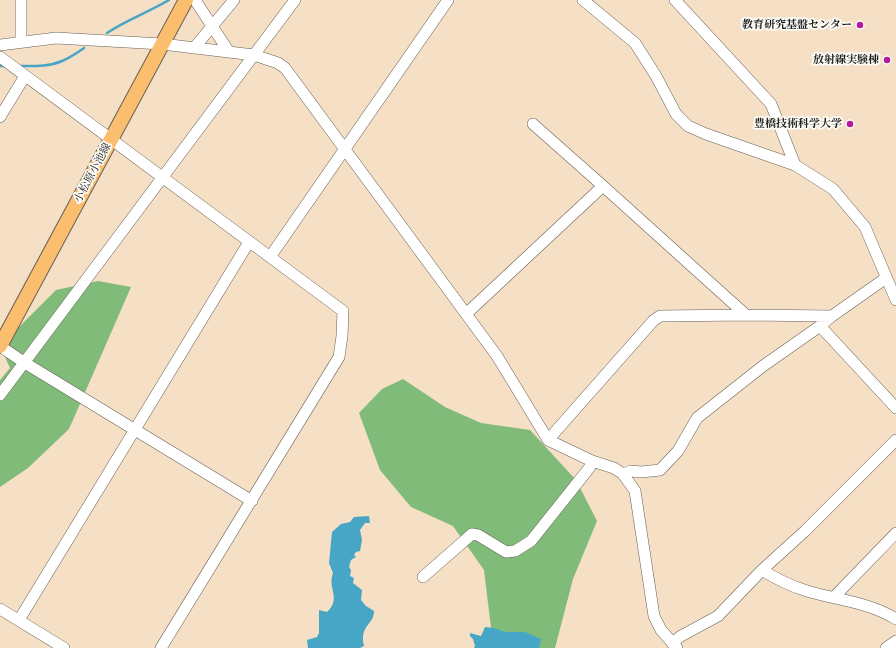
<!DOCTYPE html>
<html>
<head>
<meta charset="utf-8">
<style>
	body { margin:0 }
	canvas { display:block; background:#f5dfc5 }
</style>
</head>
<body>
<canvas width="896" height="648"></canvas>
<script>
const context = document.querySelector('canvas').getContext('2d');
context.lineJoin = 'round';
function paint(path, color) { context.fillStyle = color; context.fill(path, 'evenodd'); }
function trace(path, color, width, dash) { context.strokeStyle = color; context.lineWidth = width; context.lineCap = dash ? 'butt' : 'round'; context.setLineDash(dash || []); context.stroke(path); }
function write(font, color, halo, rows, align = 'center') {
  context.font = font + ' "Old Standard TT","Noto Serif JP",serif'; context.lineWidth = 3.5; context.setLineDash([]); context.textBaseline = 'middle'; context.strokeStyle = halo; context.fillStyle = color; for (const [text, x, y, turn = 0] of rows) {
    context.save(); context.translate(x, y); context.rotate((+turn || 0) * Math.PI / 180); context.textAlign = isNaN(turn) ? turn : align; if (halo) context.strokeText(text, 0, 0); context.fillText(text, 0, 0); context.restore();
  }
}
paint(new Path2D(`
	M98 281 131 287 69 429 28 468 0 487V380L10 368 0 346 56 290Z
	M403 379 445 407 481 423 530 430 576 480 597 521 573 579 555 648H486L492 636 484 570 453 526 411 507 380 470 359 413 382 389Z`), '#81bb79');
paint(new Path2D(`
	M369 516 370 523H365L360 530 362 540 360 551 356 552 354 555 356 557 351 560 349 567 351 570 350 576 354 578 353 583 362 590 361 600 366 606 374 611C374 625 359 625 364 646L360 648H308L307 640 317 637 319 633V610L327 612C342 598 327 589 333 573L329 563 332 532 341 524 350 522 354 517Z
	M485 627 494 628 505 632H525L541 639 539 648H474L475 646 473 639 470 636V633L481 636Z`), '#47a6c6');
trace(new Path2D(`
	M107 33C126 20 149 12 169 0
	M0 66H6
	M19 66C33 66 48 67 62 61 69 58 77 53 84 48`), '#47a6c6', 2.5);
const minor = new Path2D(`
	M195 0 229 52
	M583 0 635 43 656 76 676 114 688 126 706 134 795 165
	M675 0 771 104 795 165 833 189 865 227 896 300
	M21 42V0
	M0 45 56 38 162 44 254 55 278 63 285 68 497 356 548 440 592 461 614 468 623 474 635 491 654 616 661 630 677 648
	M194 48 234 0
	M0 57 343 311 342 336 339 357 161 648
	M0 117 25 76
	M533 124 603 186
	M270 257 448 0
	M466 314 603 186 746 315 832 316 886 278
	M820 326 896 408
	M0 346 25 363 252 501
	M0 395 295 0
	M548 440 653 321 660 316 746 315
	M623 474 631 471 641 472 660 470 678 451 697 418 763 366 820 326 832 316
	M762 570C776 579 791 586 807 591 837 600 869 602 896 619
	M423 577 472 534 478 535 506 552 515 551 531 541 590 467 592 461
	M834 597 896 533
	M0 609 64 648
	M19 620 249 242
	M672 643 681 636 718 616 762 570 805 531 896 440
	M886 648 896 641`);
const major = new Path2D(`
	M0 346 186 0`);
trace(minor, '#686057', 12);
trace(major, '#686057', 16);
trace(minor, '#fff', 11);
trace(major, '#fbbd6e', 14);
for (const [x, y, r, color] of [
	[860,25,4,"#b5179e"],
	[887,60,4,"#b5179e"],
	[850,124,4,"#b5179e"]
]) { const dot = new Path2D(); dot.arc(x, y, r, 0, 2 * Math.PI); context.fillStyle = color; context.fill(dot); trace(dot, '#fdfcf7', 1.5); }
write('bold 11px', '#1c1c1c', '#fdfcf7', [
	["教育研究基盤センター",852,25],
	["放射線実験棟",879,60],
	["豊橋技術科学大学",842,124]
], 'right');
write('11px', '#1c1c1c', '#fdfcf7', [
	["小松原小池線",93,173,-62]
]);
</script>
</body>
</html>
